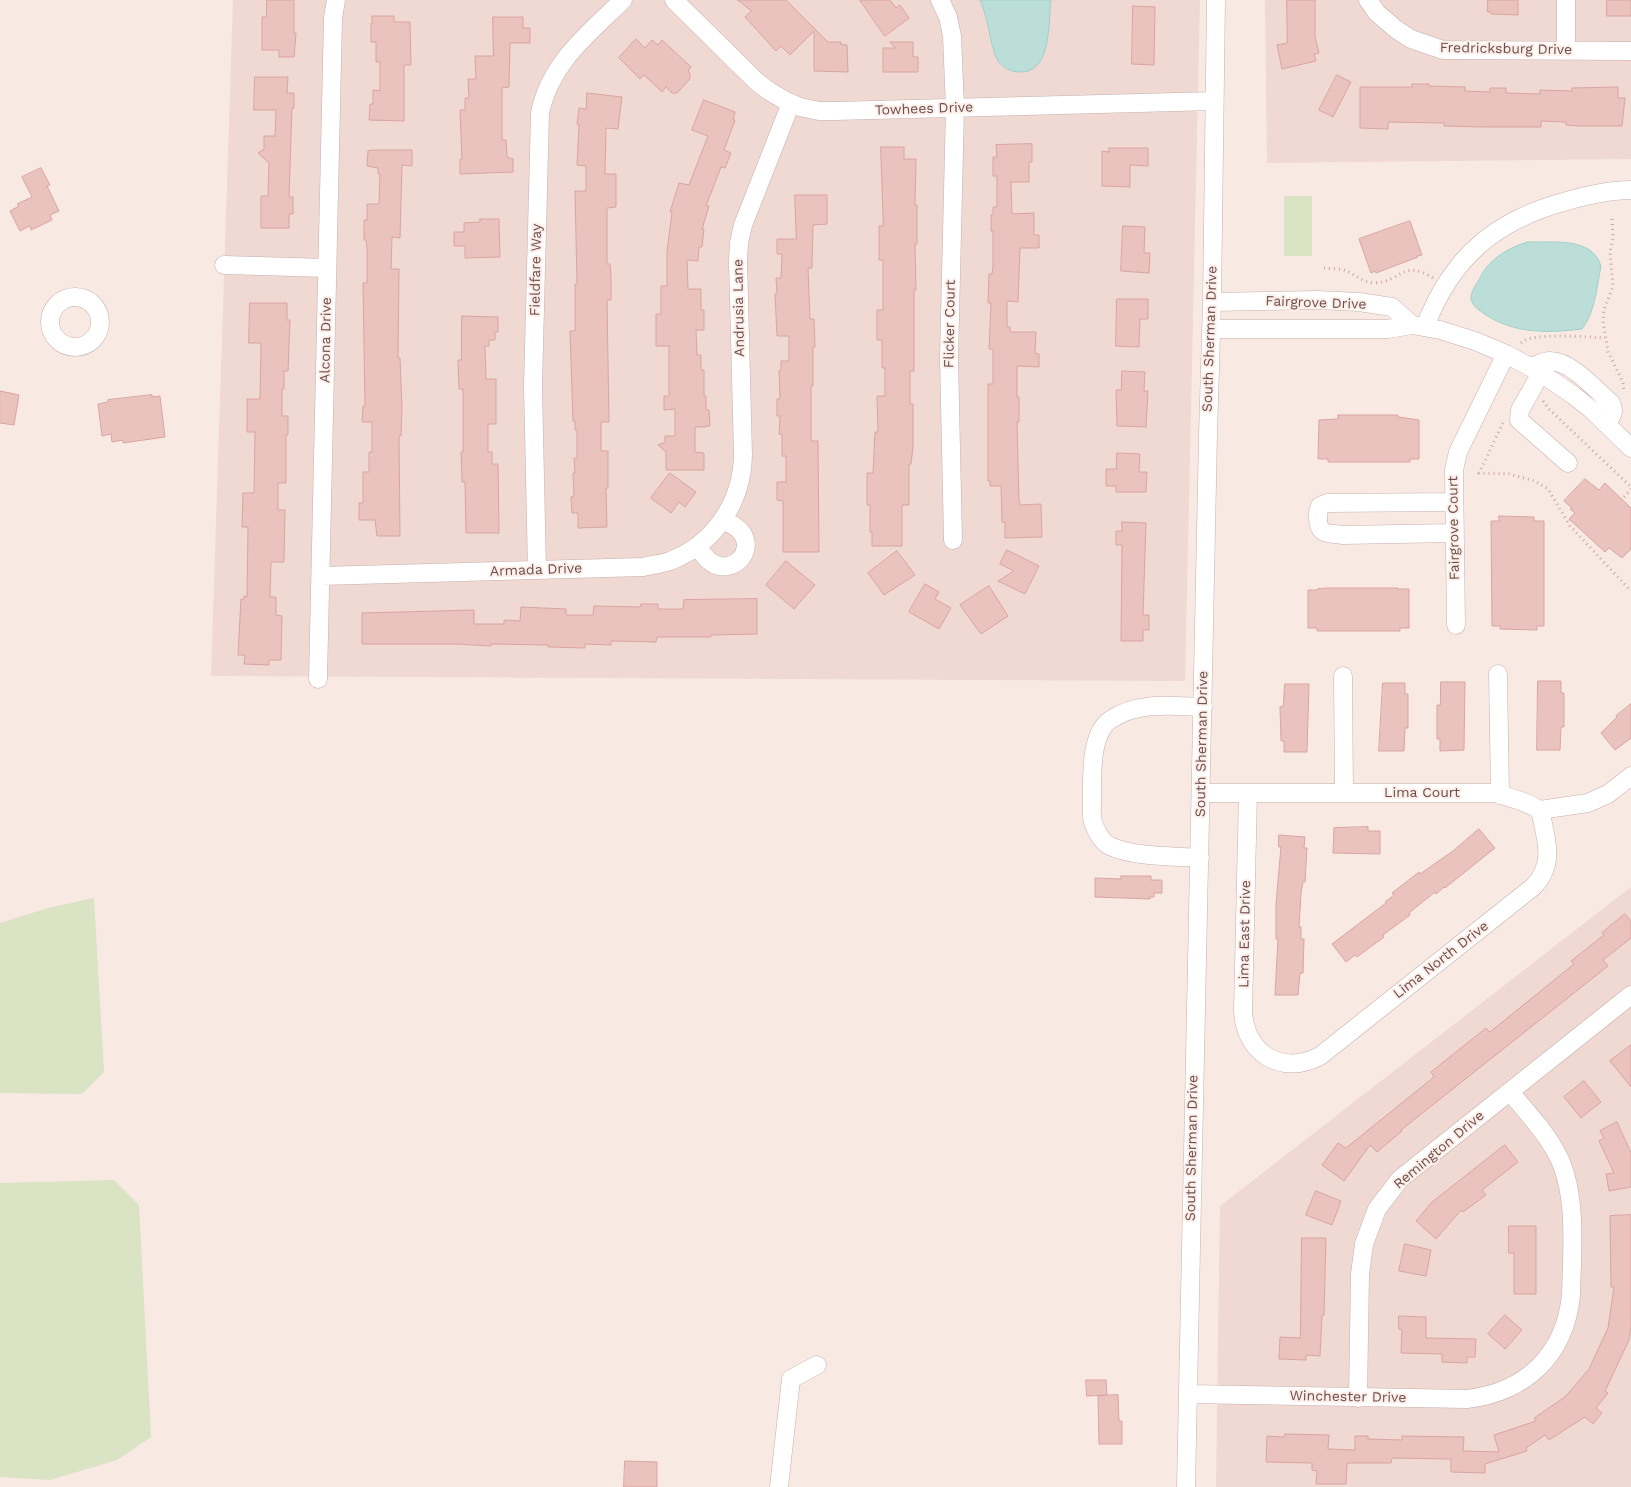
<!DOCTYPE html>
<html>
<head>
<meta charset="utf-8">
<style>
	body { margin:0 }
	canvas { display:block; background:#f8e9e3 }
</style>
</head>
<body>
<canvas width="1631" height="1487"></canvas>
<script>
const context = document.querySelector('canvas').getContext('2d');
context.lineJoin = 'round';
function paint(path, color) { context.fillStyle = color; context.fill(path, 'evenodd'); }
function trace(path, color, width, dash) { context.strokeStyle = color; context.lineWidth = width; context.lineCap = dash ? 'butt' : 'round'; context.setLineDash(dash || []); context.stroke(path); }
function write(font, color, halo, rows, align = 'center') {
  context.font = font + ' "Work Sans",sans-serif'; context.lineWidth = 4; context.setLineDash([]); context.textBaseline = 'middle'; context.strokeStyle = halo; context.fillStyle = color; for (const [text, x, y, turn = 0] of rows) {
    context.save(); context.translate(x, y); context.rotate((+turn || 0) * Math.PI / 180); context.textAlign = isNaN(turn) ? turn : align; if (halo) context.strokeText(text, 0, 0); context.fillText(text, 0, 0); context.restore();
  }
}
paint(new Path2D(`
	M233 0H1200L1185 681 211 676Z
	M1265 0H1631V159L1267 163Z
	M1631 887V1487H1216L1220 1206Z`), '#efd9d2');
paint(new Path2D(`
	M1284 196H1312V256H1284Z
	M94 898 104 1072 82 1094 0 1093V923L48 908Z
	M114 1180 139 1205 151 1437 117 1460 50 1480 0 1477V1183Z`), '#dae3c4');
const water = new Path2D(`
	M980 0H1051C1048 23 1052 74 1019 72 1011 72 1001 67 997 59 994 55 994 49 992 45 989 30 986 14 980 0Z
	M1528 242C1552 243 1592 236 1601 266 1597 286 1595 313 1582 329 1549 333 1515 334 1486 315 1480 311 1472 306 1471 299 1470 291 1479 281 1482 274 1490 259 1511 246 1528 242Z`);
paint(water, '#bbded8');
trace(water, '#a2cfc8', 1);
const building = new Path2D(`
	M267 0H294V33H296L294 57H279V50H262V17H266Z
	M738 0H786L828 42H841L840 44 847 45 848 72 814 71V31L790 55 781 46 776 51 745 17 751 11Z
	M860 0H890L896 8 900 5 909 18 885 36Z
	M1287 0H1315V36L1319 53 1314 54 1316 61 1282 69 1277 45 1287 43Z
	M1488 0H1518V15L1491 14V12H1488Z
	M1607 0H1631V16H1607Z
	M1133 6 1155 7 1154 65 1132 64Z
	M372 16H394V22H410L411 65H404V121L369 120 370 104H373V90L380 91V62H376V42H371V23H372Z
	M493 17H523V28H530V43H510L509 87 502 88V140H506L507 157 513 159V172L460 174V159H462L460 110H465V98H469L468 79H476L475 56H493Z
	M636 39 645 48 652 40 658 45 662 40 691 67 688 71 690 74V79L677 93H672L666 87 662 92 644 75 640 79 619 58Z
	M890 42H913V57H918V72H883V48H895Z
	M1337 75 1351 82 1333 117 1319 110Z
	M255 77H288L287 93H294V108H292L289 197H293V214H289V228H261V196H268L269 163 258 153 264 149V136H275L276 110H254Z
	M1412 84H1429V86L1465 87V91L1490 92V88H1506V93L1540 94V90L1572 91V88L1618 87V98H1625L1622 126H1579L1566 125V122L1541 121V127H1482L1444 126V123L1388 122V129L1360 128V87H1412Z
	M587 93 622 97 618 129 606 128 605 174H616V207L607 208V264H610L611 276V300H607L609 422H601V451H608V488H606L607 527 578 528V513H572L571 497 574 496 573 473H575L574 458H577V430H575V421H573L570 331H575V284H577L575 191H586V166L577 165 579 125 577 124 579 108 586 109Z
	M704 100 735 112 733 120H735L724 150 731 153 725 168 721 167 706 206H709L702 229H704L702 247H699L698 261 687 260 688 289H701V310H704V330H696L697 355H701V370H704V396H706V410H709L710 426H706V427H695V452L704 453V470H666V452L658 445 665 442V436H675V409L664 410V396H669V346H656V314H661V286H667V252L672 212H670L679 183 689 185 708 136 692 130Z
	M1032 144V162H1029V182H1011L1012 214 1034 213V235H1039V248H1020L1018 302 1007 301V327H1010V332H1036L1035 353 1039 354V367L1017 366V397H1019V422H1017L1019 502H1020V505L1041 504 1042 537 1005 538V522H1002L1001 486H990V481H988V384H993V349H989L991 303H988L989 274H992L993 265V231H991V215L993 214V207H997V176H993V157H997L996 145Z
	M881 147H904V159H916L915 205H917V244H915L916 290H914V371H910V404H913V447L911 464H909V505H902V546H872V532H870V505H867V473H873L875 432H878L877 396H885V368H882V340H877V310H883V260H879V226H883Z
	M1109 148H1148V166L1130 165V187L1102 186V151L1109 152Z
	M373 150H412V166L402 165 400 238 392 237 391 269H399L398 358H400L402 407 401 436H399L400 536H377L375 520H359V503H363V472H369V452H372V422H362L363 406H365L363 283H367V249L366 240H364V220H367V204H379L380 174H378V168L367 166 368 151Z
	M41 168 50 185 47 186 59 211 50 215 52 220 31 230 30 226 20 231 10 211 19 206 17 204 32 197 22 177Z
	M795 195H827V224L813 225 812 268H808L810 319H814L815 347H813V386H811V441H818L819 552H783V501L777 500V482H786V456H782V434H779L780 416H777V399H780L779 371 781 370V361H789V336H777L775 294H777L776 278H781L782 254H777V239H796Z
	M480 219H499L500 257 465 258V246H454V232H464V223L480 222Z
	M1410 221 1422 255 1417 256 1418 257 1376 273 1375 271 1371 273 1359 239Z
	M1123 226 1145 227 1144 253H1150L1149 273 1121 271Z
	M1117 299H1148V319H1140L1139 347 1116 346Z
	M250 303H287V320H290L288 371H284V389H282V416H288V435H286V483H278V510H285L284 562H271L270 597H276V615L282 616 281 660H269V665L244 664 245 655H238L241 599H244V596L247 597 248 527H242L243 493H254L255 432H247V399H260L261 343H249Z
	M462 316 498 317V332H495V340H489V346H485L486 379H496V424H488V452H492V464H498L499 533H466L465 482H462L461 452H463V389H459L458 360H461Z
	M1122 371 1145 372 1144 391H1148L1146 427 1117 426 1116 390H1121Z
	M0 391 19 395 14 425 0 423Z
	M152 395V397L160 396 165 437 123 443V440L112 442 111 434 102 436 98 404 108 402V400Z
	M1338 415H1398V417L1419 420V459H1410V462H1328V459H1318L1319 420 1338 419Z
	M1117 453 1140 454 1139 472H1147L1146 492H1116V486H1106V469H1116Z
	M670 473 696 492 685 507 679 502 671 513 651 498Z
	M1585 479 1599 490 1605 483 1631 508V549L1622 558 1609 548 1605 552 1569 519 1575 513 1570 509 1572 508 1564 501Z
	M1499 516 1534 517V521H1544V626H1537V630L1500 629V626H1492L1491 521H1499Z
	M1122 522 1146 523 1143 615H1149V630H1143V641H1121L1122 545H1116V531H1122Z
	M1007 550 1039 566 1025 594 998 581 1014 571 1000 564Z
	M897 551 915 575 884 595 868 573Z
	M786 561 815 585 794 609 766 585Z
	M925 584 939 592 935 599 951 608 939 629 909 612Z
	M989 586 1008 616 981 634 960 605Z
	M1328 588H1398V589H1409V628H1400V631H1317V628H1308V590H1318V589Z
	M757 599V634L711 635V637H657L656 642 611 641V645L585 644V648L548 647V645L491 644V646L457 644H362V613L474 610V624H504V620L520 621 521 607 566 609V615H593L594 606 640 607 641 604H658V609H683L684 600Z
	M1538 681H1561V693H1564V727H1561L1560 750H1537Z
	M1441 682H1465L1464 750 1440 751V739H1437V705H1440Z
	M1383 683H1405V694H1408V728H1405L1404 751H1379Z
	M1285 684H1309L1307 752H1284V741H1281L1280 707 1283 706Z
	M1631 704V738L1615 750 1601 733 1617 717 1616 716Z
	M1368 827V831H1380V854L1333 853 1334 828Z
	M1479 829 1495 848 1445 888 1444 887 1436 894 1435 892 1409 913 1410 915 1383 935 1384 937 1357 957 1355 955 1346 962 1332 944 1386 903 1385 902 1394 895 1392 893 1419 872 1420 874 1453 851Z
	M1279 835 1305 837 1304 848H1307L1305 882H1303L1301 893 1299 927H1301V939H1304L1303 973H1300L1298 995H1275L1278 939H1276V904L1281 847H1279Z
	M1121 876H1151V880H1162V893H1154V897H1150V899L1095 897V878L1121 879Z
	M1625 914 1631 921V938L1603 960 1608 966 1401 1130 1402 1131 1377 1152 1370 1145 1344 1181 1322 1165 1338 1143 1346 1148 1434 1077 1431 1072 1486 1028 1490 1032 1574 964 1571 961 1604 935 1602 933Z
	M1631 1045V1087L1610 1061Z
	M1584 1081 1601 1102 1581 1118 1564 1097Z
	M1617 1122 1631 1153V1187L1609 1191 1606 1174 1614 1173 1599 1141 1604 1138 1600 1131Z
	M1505 1145 1518 1162 1482 1190 1486 1195 1463 1212 1461 1210 1436 1239 1416 1221 1431 1203Z
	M1316 1191 1341 1201 1332 1225 1306 1215Z
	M1631 1215V1326L1629 1340 1605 1391 1608 1393 1596 1408 1602 1413 1593 1424 1585 1417 1549 1440 1545 1435 1526 1448 1527 1451 1485 1464V1473L1451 1472V1459L1392 1458 1391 1463H1347L1346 1484H1316L1317 1471 1312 1470V1463L1266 1462 1267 1436 1284 1437 1285 1434 1329 1435 1328 1449 1355 1450V1436H1368V1439L1402 1440V1436L1464 1437 1463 1451 1499 1452 1494 1435 1536 1421 1534 1418 1565 1397 1589 1369 1608 1328 1614 1287H1611L1610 1216Z
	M1509 1226H1536V1294H1514V1253H1509Z
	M1302 1238H1326L1324 1315H1322L1320 1356 1306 1355V1360L1279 1359 1280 1337 1300 1338Z
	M1405 1244 1431 1250 1426 1276 1399 1271Z
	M1505 1315 1522 1330 1505 1349 1488 1334Z
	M1399 1316 1426 1317V1338L1476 1339 1475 1357H1467V1363L1442 1362V1354L1401 1353 1402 1330 1399 1329Z
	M1086 1380H1106L1107 1395 1087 1396Z
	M1118 1395 1119 1421H1122V1444H1099L1098 1396Z
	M625 1461 657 1462V1487H624Z`);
paint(building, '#eac2be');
trace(building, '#daa5a1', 1);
const minor = new Path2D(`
	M674 0 757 82 769 91 786 101 800 107 819 111H835L1214 101
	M940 0 948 17 952 36 955 108 949 358 953 540
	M1368 0 1377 13 1397 30 1411 39 1443 50 1631 51
	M1566 0V51
	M224 265 327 268
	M50 322a25 25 0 1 1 50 0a25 25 0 1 1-50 0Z
	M1212 302 1317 300 1359 302 1392 307 1412 325
	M1425 327C1451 258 1495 220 1567 201 1588 195 1609 190 1631 190
	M1211 329H1388L1412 325 1440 330 1475 341 1506 354 1541 373 1573 395 1592 410 1631 448
	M1531 367C1537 365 1543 361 1550 361 1571 361 1595 389 1611 403 1616 412 1611 417 1606 424
	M1541 373 1520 410 1519 420 1568 463
	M1453 502 1327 503 1320 506C1318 510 1318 513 1318 517 1318 536 1328 533 1343 535L1454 533
	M697 546C701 552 706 559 712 563 732 575 755 553 742 533 738 527 729 523 723 520
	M537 570 533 386 540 113C550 63 588 34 623 0
	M321 576 643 567C652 565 661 564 670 561 714 544 742 503 743 455L738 260 739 243 743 225 791 103
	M1456 625 1454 470 1458 452 1506 354
	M1498 674 1500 795
	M1343 676 1344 793
	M318 679 333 18 336 0
	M1201 793H1495C1511 798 1526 801 1540 810L1588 803 1608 794 1631 776
	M1248 793 1243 1011C1245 1054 1282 1076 1320 1056L1533 887C1556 864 1546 839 1540 810
	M1200 858C1174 856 1132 857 1110 846 1102 843 1095 829 1093 822 1091 815 1092 806 1092 799 1092 777 1090 734 1110 720 1137 701 1172 706 1203 707
	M1188 1394 1467 1399C1526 1392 1565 1355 1571 1295 1572 1251 1578 1191 1556 1152 1544 1130 1526 1111 1510 1092
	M1358 1398 1360 1274 1364 1244 1377 1209 1400 1179 1631 995
	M779 1487 791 1379 817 1365
	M1186 1487 1208 435 1212 302 1216 0`);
trace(minor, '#c7afac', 19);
trace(new Path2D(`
	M1612 219 1613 238 1610 252 1613 286 1604 310 1603 321 1608 352 1623 382 1624 392
	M1324 268C1331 269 1340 268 1347 271 1356 275 1364 283 1375 283 1402 281 1403 259 1433 278
	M1521 343C1530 332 1589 337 1605 338
	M1543 401 1549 409 1631 487
	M1503 423 1479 473 1509 474 1535 481 1548 489 1570 526 1631 591
	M1624 497 1631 489`), '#cea5a2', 3, [1, 4]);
trace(minor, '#fff', 18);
write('14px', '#6c4e4d', '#fceee8', [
	["Fredricksburg Drive",1506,49,1],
	["Towhees Drive",924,109,-2],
	["Fieldfare Way",536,270,-89],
	["Fairgrove Drive",1316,303,2],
	["Andrusia Lane",739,308,-91],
	["Flicker Court",950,324,-89],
	["South Sherman Drive",1210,339,-88],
	["Alcona Drive",326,340,-89],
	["Fairgrove Court",1454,528,-91],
	["Armada Drive",536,570,-2],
	["South Sherman Drive",1202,744,-89],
	["Lima Court",1422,793],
	["Lima East Drive",1245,934,-89],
	["Lima North Drive",1441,960,-38],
	["South Sherman Drive",1192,1148,-89],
	["Remington Drive",1439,1150,-40],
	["Winchester Drive",1348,1397,1]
]);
</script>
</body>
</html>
